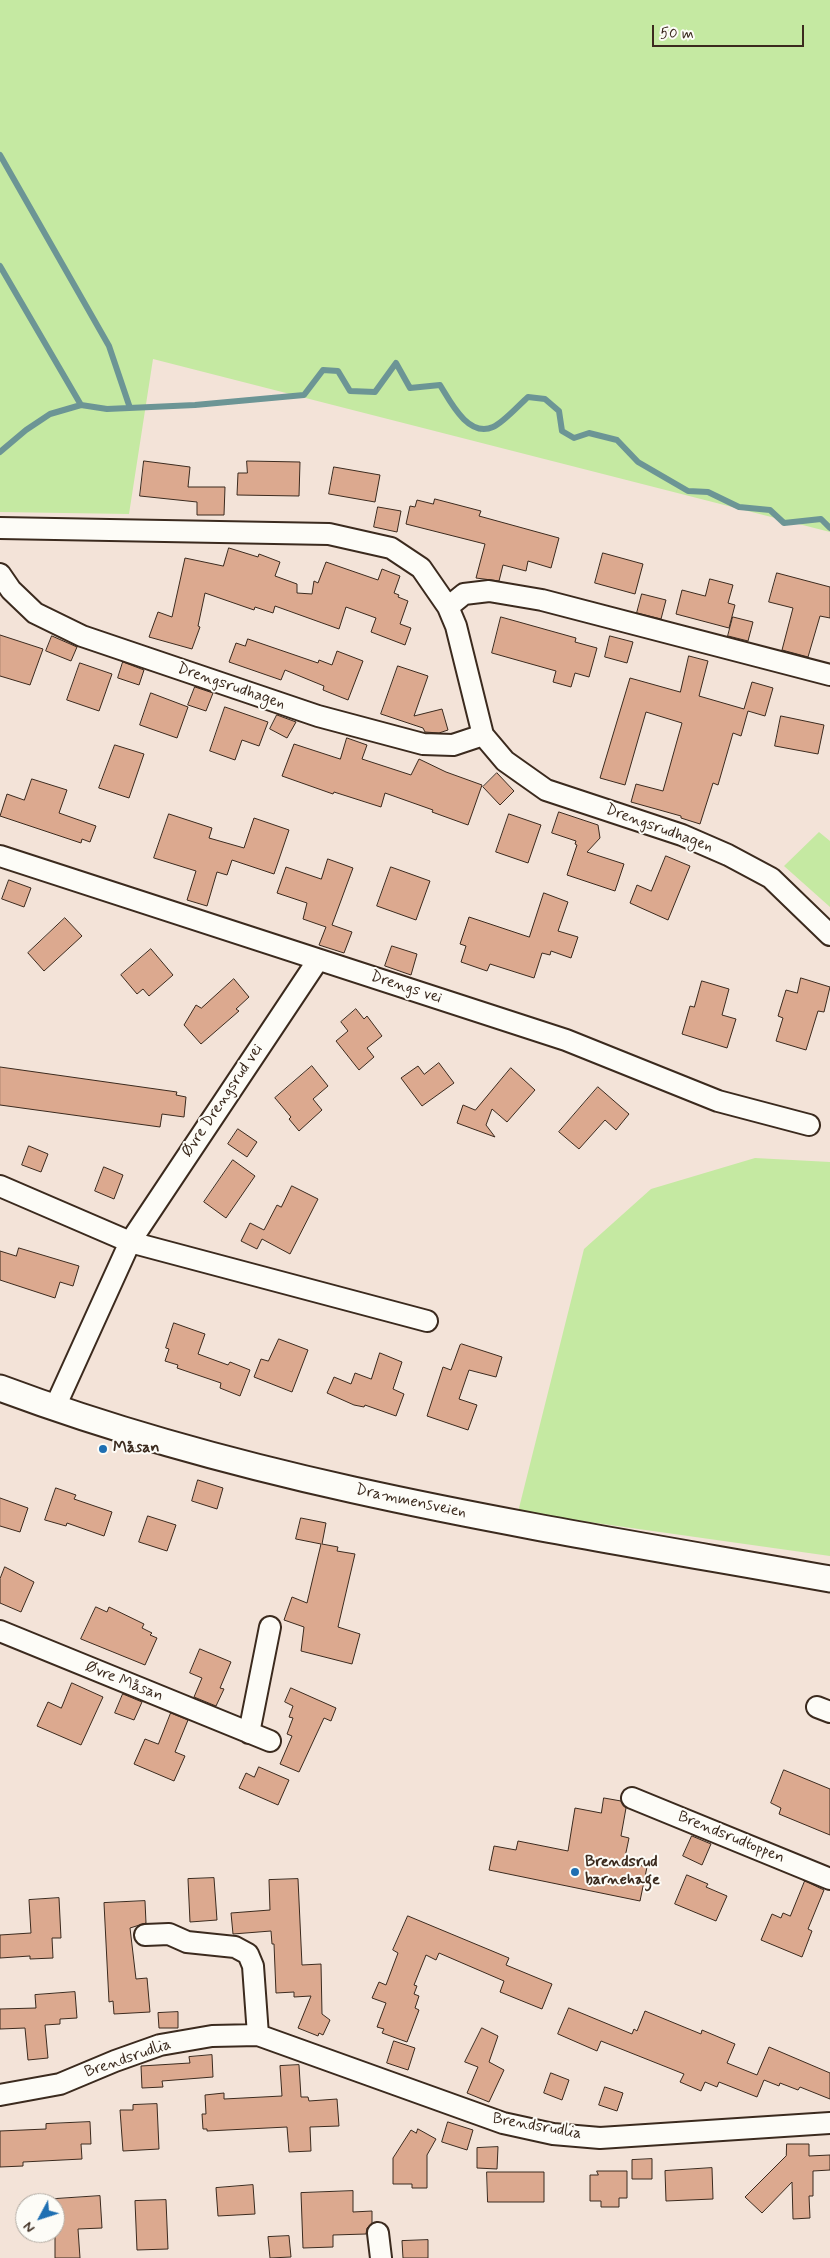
<!DOCTYPE html>
<html>
<head>
<meta charset="utf-8">
<style>
	body { margin:0 }
	#map { position:relative; width:830px; height:2258px; overflow:hidden; background:#f3e3d8; font-family:Mynerve,sans-serif }
	canvas { display:block }
	.north { position:absolute; left:15px; top:2193px; width:50px; height:50px; box-sizing:border-box; background:#fdfcf7; border:1px solid #afa8a0; border-radius:50%; rotate:230deg; font-size:14px; font-weight:700; line-height:20px; text-align:center; color:#3b2a1e }
	.north::after { content:''; display:block; margin:auto; width:18px; height:22px; background:#1f6fb2; clip-path:polygon(50% 0,100% 100%,50% 72%,0 100%) }
	.scale { position:absolute; left:652px; top:25px; width:152px; height:22px; box-sizing:border-box; border:2px solid #3b2a1e; border-top:0; padding-left:6px; font-size:15px; line-height:18px; white-space:nowrap; color:#3b2a1e; -webkit-text-stroke:4px #fdfcf7; paint-order:stroke }
</style>
</head>
<body>
<div id="map">
<canvas width="830" height="2258"></canvas>
<div class="north">N</div>
<div class="scale">50 m</div>
</div>
<script>
const context = document.querySelector('canvas').getContext('2d');
context.lineJoin = 'round';
function paint(path, color) { context.fillStyle = color; context.fill(path, 'evenodd'); }
function trace(path, color, width, dash) { context.strokeStyle = color; context.lineWidth = width; context.lineCap = dash ? 'butt' : 'round'; context.setLineDash(dash || []); context.stroke(path); }
function write(font, color, halo, rows, align = 'center') {
  context.font = font + ' Mynerve,sans-serif'; context.lineWidth = 4; context.setLineDash([]); context.textBaseline = 'middle'; context.strokeStyle = halo; context.fillStyle = color; for (const [text, x, y, turn = 0] of rows) {
    context.save(); context.translate(x, y); context.rotate((+turn || 0) * Math.PI / 180); context.textAlign = isNaN(turn) ? turn : align; if (halo) context.strokeText(text, 0, 0); context.fillText(text, 0, 0); context.restore();
  }
}
paint(new Path2D(`
	M0 0H830V532L153 359 129 514 0 512Z
	M819 832 830 841V907L784 866Z
	M755 1158 830 1162V1556L518 1512 584 1249 651 1189Z`), '#c5e9a2');
trace(new Path2D(`
	M0 155 109 346 130 408
	M0 266 81 405
	M0 452 26 430 50 414 81 405 107 409 195 405 304 395 323 370 338 371 350 391 375 392 396 363 410 388 440 385C450 401 468 438 493 427 503 423 519 405 528 397L545 399 559 411 562 431 574 438 589 433 617 440 638 462 688 491 708 492 739 507 770 510 784 523 821 519 830 528`), '#6c9595', 6);
const building = new Path2D(`
	M144 461 190 467 188 487H225L224 515H197V502L140 496Z
	M247 461 300 462 299 496 237 495 238 473H247Z
	M334 467 380 475 375 502 329 494Z
	M435 499 481 511 479 516 559 538 551 568 528 561 526 571 503 565 499 581 476 578 485 544 406 524 410 506 415 507 417 500 433 504Z
	M378 507 401 511 397 532 374 527Z
	M229 548 258 557 259 554 280 562 275 576 297 584V593L312 594 314 581 318 583 326 562 378 580 382 569 400 576 394 593 399 595 398 597 408 601 400 624 411 628 405 645 371 632 376 618 346 607 339 629 275 606 273 613 255 607 254 610 205 593 198 626 200 627 192 649 149 637 158 612 172 617 185 558 223 566Z
	M603 553 643 564 635 594 595 583Z
	M777 573 830 587V618L820 616 808 657 782 650 793 608 769 602Z
	M710 579 733 585 728 603 735 605 729 628 676 614 682 590 705 596Z
	M642 594 666 600 661 619 637 613Z
	M501 617 576 638 575 642 597 648 589 677 575 673 571 687 553 682 556 671 492 653Z
	M733 617 753 622 748 641 728 636Z
	M0 635 43 649 30 685 0 676Z
	M52 636 77 647 71 661 46 651Z
	M610 636 633 642 627 663 605 657Z
	M248 639 318 663 319 660 332 665 337 651 363 661 348 700 323 690 324 686 285 670 281 680 229 662 236 643 245 646Z
	M689 656 708 661 699 696 744 709 752 682 773 688 765 716 748 711 741 736 733 733 718 785 713 783 700 824 681 818V816L631 802 636 784 663 791 682 723 646 712 625 785 600 778 630 678 680 692Z
	M123 662 144 670 139 685 118 678Z
	M80 663 112 674 99 711 67 700Z
	M398 666 428 676 414 716 442 709 448 730 439 733 425 732 423 728 381 714Z
	M195 687 213 693 206 711 188 705Z
	M151 693 188 707 177 738 140 725Z
	M225 707 268 722 259 746 242 740 235 760 210 751Z
	M277 715 296 722 287 738 270 729Z
	M781 716 824 725 818 754 775 746Z
	M347 738 367 745 362 759 411 775 419 759 446 772 482 785 468 825 432 812 433 810 385 793 381 807 334 792 333 794 282 776 294 744 340 759Z
	M115 745 144 754 129 798 99 788Z
	M497 773 514 791 500 805 483 787Z
	M32 779 67 790 59 813 96 826 90 842 82 839 81 843 0 816 7 794 24 800Z
	M559 812 598 825 600 838 587 852 624 864 615 891 567 875 577 845 575 844 576 841 552 833Z
	M169 814 212 828 209 838 244 848 254 818 289 830 274 874 232 860 227 875 217 872 207 906 187 900 196 871 154 858Z
	M509 814 541 825 528 863 496 852Z
	M666 856 690 866 668 920 630 903 637 885 651 891Z
	M328 859 353 868 332 925 352 932 344 953 319 945 326 927 303 919 307 903 277 893 286 867 321 879Z
	M391 867 430 881 416 920 377 906Z
	M9 880 31 888 24 907 2 899Z
	M544 893 568 902 558 931 578 937 571 958 551 951 550 955 542 953 534 978 490 964 487 971 461 962 466 946 460 944 469 917 529 937Z
	M65 918 82 936 44 971 28 953Z
	M392 946 417 954 411 975 385 966Z
	M151 949 173 975 149 996 143 989 137 994 121 975Z
	M801 978 830 987 824 1012 818 1011 806 1050 776 1041 783 1018 778 1016 786 990 797 993Z
	M234 979 249 997 236 1009 239 1011 201 1044 184 1025 196 1005 201 1008Z
	M702 981 729 989 722 1015 736 1019 727 1048 682 1034 690 1006 694 1007Z
	M356 1009 364 1019 367 1016 382 1036 367 1048 374 1057 359 1070 336 1041 348 1031 341 1022Z
	M439 1063 454 1083 422 1106 401 1078 418 1066 424 1074Z
	M312 1066 328 1086 313 1099 322 1110 299 1131 289 1119 291 1117 275 1098Z
	M0 1067 177 1092 176 1095 186 1097 184 1117 162 1114 160 1127 0 1105Z
	M511 1068 535 1090 507 1122 492 1109 486 1125 495 1137 457 1123 463 1105 475 1110Z
	M598 1087 629 1114 616 1130 605 1120 579 1149 559 1132Z
	M238 1129 257 1142 247 1157 228 1144Z
	M29 1146 48 1154 41 1172 22 1165Z
	M233 1160 255 1176 226 1218 204 1202Z
	M104 1167 123 1175 114 1199 95 1191Z
	M292 1186 318 1199 290 1254 262 1239 257 1249 241 1241 250 1223 264 1230 277 1205 281 1207Z
	M19 1248 79 1266 73 1286 60 1282 55 1298 0 1280V1251L16 1256Z
	M174 1323 205 1334 198 1354 228 1365 230 1362 250 1370 240 1396 220 1388 221 1383 177 1368 178 1365 165 1361 169 1349 166 1348Z
	M279 1339 308 1350 292 1392 254 1377 261 1359 268 1361Z
	M462 1344 502 1357 496 1377 469 1370 459 1399 477 1405 468 1430 427 1416 443 1367 451 1370 460 1345Z
	M380 1353 402 1362 393 1389 404 1394 396 1416 365 1405 364 1407 354 1405 327 1393 334 1377 351 1384 355 1373 371 1379Z
	M198 1480 223 1488 217 1509 192 1501Z
	M56 1488 76 1495 74 1499 112 1512 104 1536 67 1523 66 1526 45 1520Z
	M0 1498 28 1508 20 1532 0 1526Z
	M148 1516 176 1525 167 1551 139 1542Z
	M301 1518 326 1523 322 1544 338 1547 337 1551 355 1554 338 1627 360 1634 352 1664 301 1651 304 1627 284 1620 292 1597 307 1603 321 1544 296 1539Z
	M5 1567 34 1582 21 1612 0 1603V1579Z
	M96 1607 107 1612 109 1607 144 1624 142 1628 152 1633 150 1635 157 1638 145 1665 81 1639Z
	M200 1649 231 1662 220 1688 224 1689 216 1706 194 1697 202 1678 190 1673Z
	M72 1683 103 1697 81 1745 37 1726 48 1702 61 1708Z
	M291 1688 336 1708 331 1721 324 1718 299 1772 280 1764 292 1736 287 1734 293 1718 289 1717 293 1706 285 1702Z
	M123 1694 142 1702 134 1720 115 1713Z
	M171 1713 188 1720 175 1752 185 1756 174 1781 134 1764 145 1739 158 1744Z
	M259 1767 289 1780 278 1805 239 1788 246 1773 254 1777Z
	M784 1770 830 1789V1835L779 1814 781 1808 771 1803Z
	M604 1798 621 1801 626 1808 621 1836 629 1838 624 1862 647 1867 640 1901 489 1870 494 1846 516 1850 518 1841 568 1851 575 1808 601 1813Z
	M692 1836 711 1844 702 1865 683 1856Z
	M687 1875 708 1884 706 1887 727 1896 716 1921 675 1904Z
	M214 1878 217 1920 190 1922 188 1879Z
	M298 1879 302 1965 321 1964 322 2014 330 2020 323 2035 319 2033 318 2036 298 2028 311 1996 294 1997V1992L276 1993 274 1944H272L271 1931 233 1934 231 1913 270 1910 269 1880Z
	M805 1881 824 1890 808 1929 812 1931 802 1957 761 1940 772 1914 781 1918 783 1913 790 1916Z
	M59 1898 61 1938H52L53 1958 30 1959V1956L0 1958V1935L31 1933 29 1900Z
	M145 1901 146 1923 130 1928 136 1979 147 1978 150 2012 114 2014 113 2001 109 2002 104 1903Z
	M408 1916 509 1958 506 1965 552 1984 542 2009 500 1992 504 1981 439 1953 436 1960 426 1955 414 1985 417 1986 414 1994 419 1996 415 2008 419 2010 407 2042 382 2033 384 2029 377 2027 386 2003 372 1998 379 1982 386 1985 398 1953 393 1950Z
	M75 1992 77 2018 60 2019V2024L45 2025 48 2058 28 2060 25 2028 0 2029V2009L36 2008 35 1995Z
	M569 2008 632 2034 634 2029 637 2031 645 2011 701 2034 702 2030 735 2044 727 2063 757 2075 769 2047 830 2073V2099L800 2087 798 2090 780 2083 779 2086 764 2080 757 2097 719 2082 717 2087 705 2082 701 2091 680 2082 684 2074 601 2041 597 2051 558 2034Z
	M178 2012V2028H159L158 2013Z
	M482 2028 498 2036 489 2062 504 2070 489 2102 467 2093 478 2067 465 2062Z
	M394 2041 415 2048 408 2070 387 2063Z
	M212 2055 213 2077 162 2081 163 2087 142 2088 141 2066 190 2063 189 2057Z
	M299 2065 301 2097H308L309 2101 337 2099 339 2126 310 2127 311 2151 289 2152 287 2127 207 2131V2129H203L202 2114H206L205 2095 224 2093V2099L282 2096 280 2066Z
	M551 2073 569 2080 562 2100 544 2093Z
	M605 2087 623 2093 617 2111 599 2105Z
	M157 2104 159 2149 123 2151 120 2110H133V2105Z
	M90 2122 91 2144H81L82 2159 23 2162V2166L0 2167V2131L46 2129V2124Z
	M448 2122 473 2130 467 2150 442 2142Z
	M418 2129 436 2139 427 2155V2188H412V2184H393V2158L411 2130 416 2133Z
	M787 2144H809V2156L830 2155V2170L813 2171V2196H809L810 2218 793 2219 792 2182 762 2213 745 2197 786 2156Z
	M498 2147 497 2169 477 2168V2148Z
	M652 2159V2179H632V2160Z
	M712 2168 713 2199 666 2201 665 2171Z
	M597 2171H627V2198H619V2207H601V2201H590V2175H598Z
	M487 2172H544V2202H488Z
	M253 2185 255 2214 218 2216 216 2188Z
	M353 2191V2212L372 2211V2223L367 2228 366 2234 333 2235V2247L303 2248 301 2193Z
	M100 2196 102 2228 78 2229 80 2258H55V2199Z
	M166 2200 168 2249 137 2250 135 2201Z
	M289 2236 291 2257 270 2258 268 2237Z
	M428 2240V2258H403L402 2241Z`);
paint(building, '#dca98f');
trace(building, '#3b2a1e', 1);
const minor = new Path2D(`
	M0 528 329 534 391 548 421 568 448 607 456 626 483 735 505 761 546 790 682 835 728 855 771 878 830 935
	M0 574 11 590 35 613 82 636 318 716 423 744 453 745 483 735
	M448 607 464 594 489 591 542 600 830 675
	M0 856 566 1040 718 1101 809 1125
	M0 1186 130 1242 427 1321
	M55 1407 130 1242 318 960
	M0 1631 270 1741
	M817 1707 830 1712
	M249 1733 270 1627
	M632 1798 830 1879
	M145 1935 169 1934 187 1942 235 1947 248 1954 253 1966 258 2035
	M0 2095 60 2084 115 2061 160 2045 212 2036 258 2035 503 2123 553 2134 600 2138 830 2123
	M378 2233 381 2258`);
const major = new Path2D(`
	M0 1388C267 1488 551 1529 830 1579`);
trace(minor, '#3b2a1e', 24);
trace(major, '#3b2a1e', 29);
trace(minor, '#fdfcf7', 20);
trace(major, '#fdfcf7', 25);
for (const [x, y, r, color] of [
	[103,1449,5,"#1f6fb2"],
	[575,1872,5,"#1f6fb2"]
]) { const dot = new Path2D(); dot.arc(x, y, r, 0, 2 * Math.PI); context.fillStyle = color; context.fill(dot); trace(dot, '#fdfcf7', 2); }
write('16px', '#3b2a1e', '#fdfcf7', [
	["Drengsrudhagen",231,687,19],
	["Drengsrudhagen",659,829,20],
	["Drengs vei",406,988,18],
	["Øvre Drengsrud vei",223,1101,-56],
	["Drammensveien",411,1502,12],
	["Øvre Måsan",124,1682,22],
	["Brendsrudtoppen",731,1838,22],
	["Brendsrudlia",128,2059,-19],
	["Brendsrudlia",537,2127,10]
]);
write('bold 16px', '#3b2a1e', '#fdfcf7', [
	["Måsan",113,1449],
	["Brendsrud",585,1863],
	["barnehage",585,1881]
], 'left');
</script>
</body>
</html>
